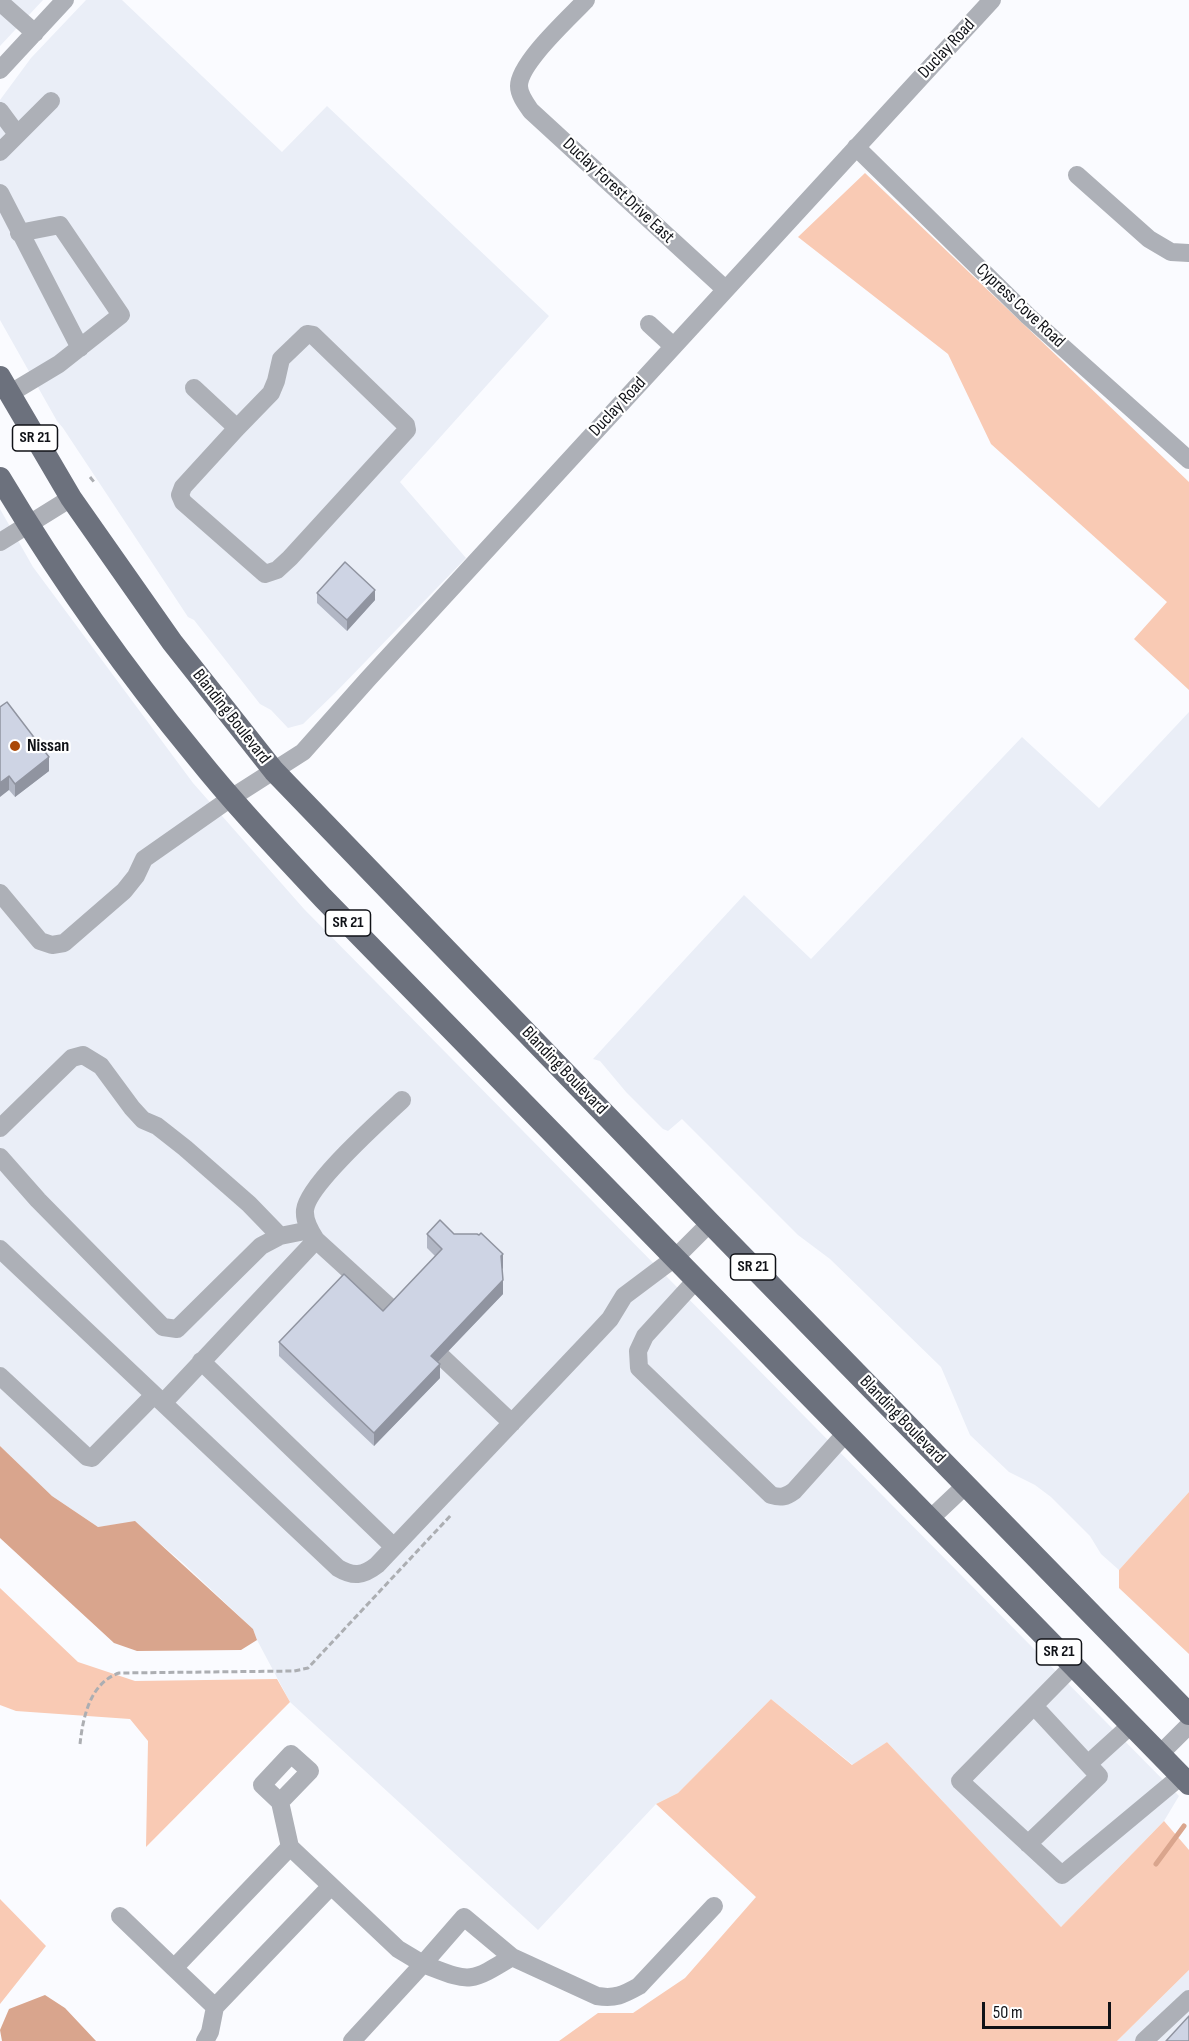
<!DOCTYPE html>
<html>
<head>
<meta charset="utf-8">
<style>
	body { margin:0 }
	#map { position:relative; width:1189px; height:2041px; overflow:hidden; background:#fafbff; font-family:"Sofia Sans Condensed",sans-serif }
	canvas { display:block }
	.scale { position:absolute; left:982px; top:2002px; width:129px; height:27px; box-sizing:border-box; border:3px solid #101217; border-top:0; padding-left:8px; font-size:18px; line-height:21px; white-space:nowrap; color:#101217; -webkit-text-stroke:4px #fff; paint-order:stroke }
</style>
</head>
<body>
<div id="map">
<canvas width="1189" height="2041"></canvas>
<div class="scale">50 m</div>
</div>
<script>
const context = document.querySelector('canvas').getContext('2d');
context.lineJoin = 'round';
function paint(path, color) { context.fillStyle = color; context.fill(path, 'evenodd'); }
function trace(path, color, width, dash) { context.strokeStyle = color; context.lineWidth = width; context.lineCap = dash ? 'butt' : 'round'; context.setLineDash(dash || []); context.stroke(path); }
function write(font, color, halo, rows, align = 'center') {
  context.font = font + ' "Sofia Sans Condensed",sans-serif'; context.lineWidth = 4.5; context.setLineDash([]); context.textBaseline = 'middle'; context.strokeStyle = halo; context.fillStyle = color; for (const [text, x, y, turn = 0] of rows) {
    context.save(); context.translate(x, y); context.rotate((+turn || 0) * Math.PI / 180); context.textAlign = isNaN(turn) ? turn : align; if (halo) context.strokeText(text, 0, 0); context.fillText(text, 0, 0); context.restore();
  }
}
paint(new Path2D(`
	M0 0H43L0 46Z
	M86 0H122L282 152 327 106 549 316 400 482 466 558 335 693 303 724 288 728 271 710 260 704 194 620 188 617 63 428 57 421 0 320V100L31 58Z
	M0 509 33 567 193 783 304 909 1179 1796 1164 1821 1061 1927 887 1742 853 1765 771 1699 678 1793 656 1804 538 1930 290 1702 257 1640 253 1629 183 1563 135 1522 98 1527 52 1496 0 1446Z
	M1189 712V1492L1119 1570 1101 1554 1090 1536 1051 1497 1035 1485 1009 1472 970 1435 941 1367 830 1259 798 1235 682 1119 668 1131 663 1129 626 1092 600 1061 593 1059 744 895 811 959 1022 737 1099 808Z
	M1189 1970V2041H1117Z`), '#eaeef7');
paint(new Path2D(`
	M865 173 1189 482V690L1134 639 1167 602 991 444 948 354 798 237Z
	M1189 1492V1654L1119 1588V1570Z
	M0 1588 78 1662 135 1681 277 1679 290 1702 146 1847 148 1741 130 1719 16 1711 0 1705Z
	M771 1699 852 1765 887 1742 1061 1927 1164 1821 1189 1850V1970L1117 2041H559L598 2013H633L685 1978 756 1897 656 1804 678 1793Z
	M0 1899 46 1946 0 2004Z`), '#f9cab4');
paint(new Path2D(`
	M0 1446 52 1496 98 1527 135 1521 253 1629 257 1640 241 1650 137 1651 114 1643 0 1538Z
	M45 1995 65 2008 96 2041H2L0 2030 9 2009Z`), '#d9a58d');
trace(new Path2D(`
	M1156 1864 1184 1826`), '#d9a58d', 5);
trace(new Path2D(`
	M90 477 94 482
	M80 1744C83 1717 90 1683 119 1673L294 1671 308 1668 452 1514`), '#acaeb2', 3, [6, 3]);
trace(new Path2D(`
	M586 0C570 17 519 63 519 86 519 95 526 104 531 111L725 289
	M0 2 35 33
	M0 70 65 0
	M0 111 17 134
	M856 147 1028 316 1189 460
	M0 152 51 101
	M1077 175 1149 239 1171 252 1189 253
	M0 193 80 348
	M649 324 673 346
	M194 388 237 428 183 487 180 495 183 502 265 574 277 570 290 558 407 430 406 425 313 335 307 334 281 359 276 381 271 393 237 428
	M9 394 59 364 121 315 60 225 19 233
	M0 542 71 498
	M0 893 40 941 52 945 64 943 124 891 136 876 144 859 231 798 303 752 368 679 992 0
	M0 1128 72 1058 83 1055 101 1066 132 1108 143 1120 157 1126 185 1148 249 1204 280 1236
	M0 1157 38 1200 163 1327 177 1329 261 1246 280 1236 310 1230
	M316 1240 163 1403 338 1568C353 1577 363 1576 377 1565L596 1334 610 1319 624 1296 676 1257 710 1223
	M0 1249 163 1403
	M697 1279 645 1336 638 1351 639 1368 771 1495C781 1498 786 1497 794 1491L846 1433
	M395 1312 316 1240C310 1231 304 1221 305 1210 308 1184 381 1120 402 1100
	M442 1357 512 1423
	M201 1361 394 1547
	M0 1376 87 1457 92 1458 154 1395
	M930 1519 966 1485
	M1073 1666 960 1781 1062 1875 1181 1776
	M1160 1754 1189 1725
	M1088 1764 1131 1725
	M280 1802 262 1785 291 1754 310 1771 280 1802 290 1847
	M1028 1844 1099 1776 1035 1707
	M120 1916 174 1968
	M512 1957 464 1917 423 1964C470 1982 468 1984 512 1957L597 1996C615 1999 623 1995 639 1986L714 1906
	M215 2007 174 1968 290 1847 398 1949 423 1964 352 2041
	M205 2041 210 2032 215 2007 331 1886
	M1144 2041 1189 1999`), '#adb0b7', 18);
trace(new Path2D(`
	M0 377 71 498 172 642 274 771 710 1223 1189 1714
	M0 478C58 575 124 669 196 756 236 806 280 852 323 898L1189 1784`), '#6c717d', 22);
paint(new Path2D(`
	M317 593 375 600 347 631 317 603Z
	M0 707 49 771 15 797 9 790Z
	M427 1234H454L503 1268 502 1269 503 1294 438 1362 440 1378 374 1446 279 1356V1342L383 1311 435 1256 427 1248Z`), '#b1b6c4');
paint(new Path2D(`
	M375 590V600L347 631V620Z
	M49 757V771L15 797V784Z
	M9 776V790L0 797V783Z
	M503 1254V1268L501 1270V1256Z
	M503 1280V1294L431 1369V1356Z
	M440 1364V1378L374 1446V1433Z`), '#9094a0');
const building = new Path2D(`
	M345 562 375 590 347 620 317 593Z
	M7 702 49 757 15 784 9 776 0 783V707Z
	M440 1220 454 1234H477L479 1235 481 1233 503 1254 501 1256 503 1280 431 1356 440 1364 374 1433 279 1342 344 1274 383 1311 442 1249 427 1234Z
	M1189 2016V2041H1166Z`);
paint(building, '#ced4e4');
trace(building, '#9094a0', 1.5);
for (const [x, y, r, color] of [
	[15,746,6,"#aa4807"]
]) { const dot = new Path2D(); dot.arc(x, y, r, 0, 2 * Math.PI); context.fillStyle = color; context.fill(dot); trace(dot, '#fff', 2); }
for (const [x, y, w] of [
	[35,438,45],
	[348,923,45],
	[753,1267,45],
	[1059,1652,45]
]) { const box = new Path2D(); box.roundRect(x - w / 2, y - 13, w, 26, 4.5); context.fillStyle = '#fff'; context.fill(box); trace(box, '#101217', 1.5); }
write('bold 16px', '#101217', null, [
	["SR 21",35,438],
	["SR 21",348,923],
	["SR 21",753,1267],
	["SR 21",1059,1652]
]);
write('18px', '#101217', '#fff', [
	["Duclay Road",947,49,-47],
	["Duclay Forest Drive East",618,191,43],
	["Cypress Cove Road",1020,306,43],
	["Duclay Road",618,407,-47],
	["Blanding Boulevard",231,717,52],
	["Blanding Boulevard",564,1071,46],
	["Blanding Boulevard",902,1420,46]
]);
write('bold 18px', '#101217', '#fff', [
	["Nissan",27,746]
], 'left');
</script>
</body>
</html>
